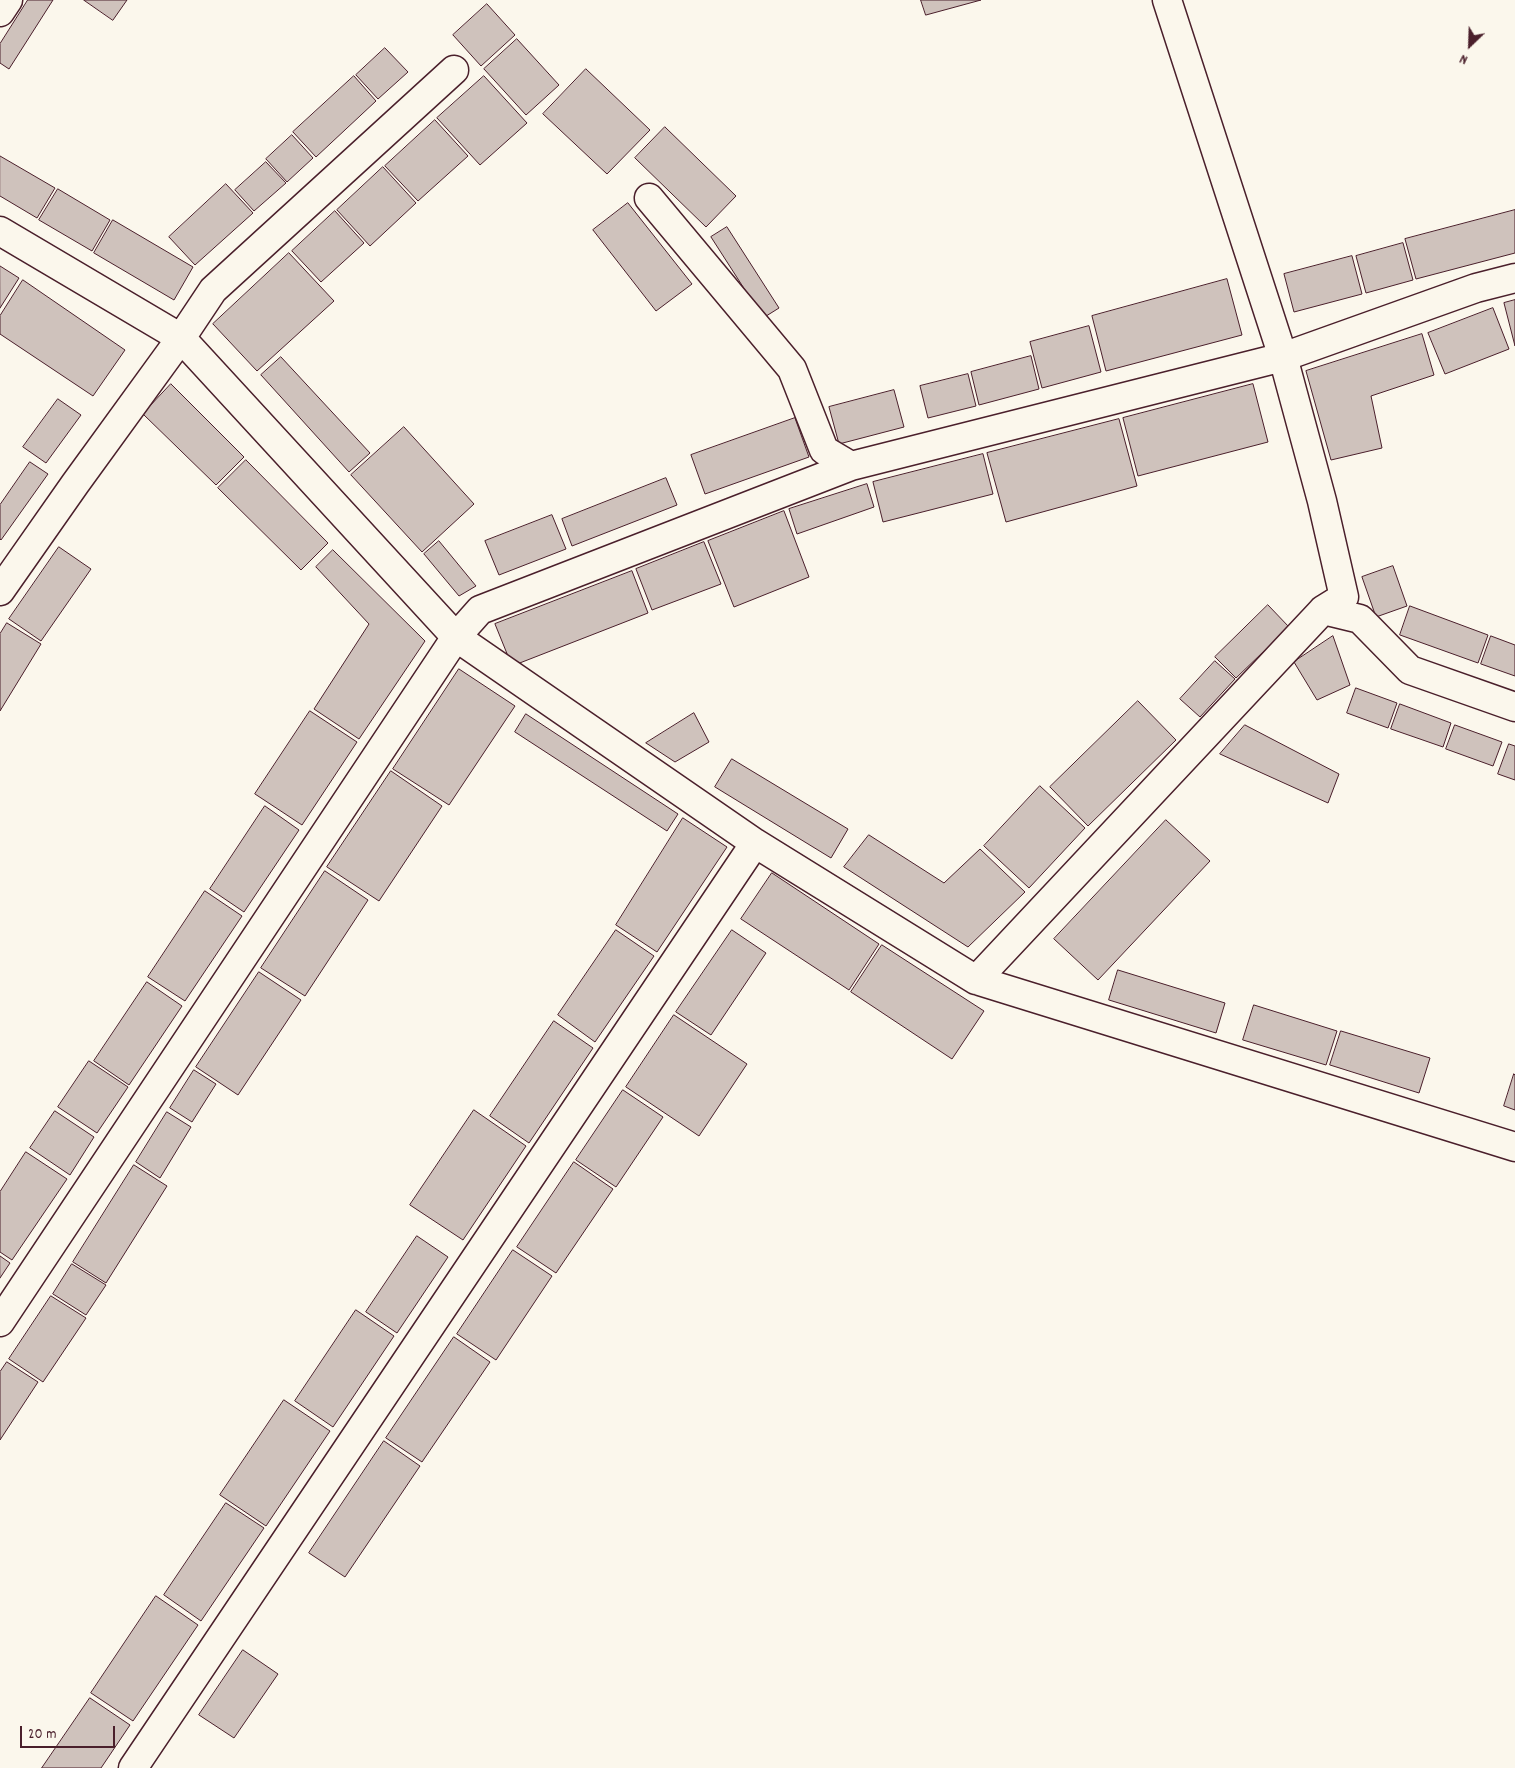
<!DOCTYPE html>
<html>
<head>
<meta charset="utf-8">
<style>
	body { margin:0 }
	#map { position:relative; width:1515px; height:1768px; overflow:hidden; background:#fbf7ec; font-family:Dekko,sans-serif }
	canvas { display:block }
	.north { position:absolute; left:1445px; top:20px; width:50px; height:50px; -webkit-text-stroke:4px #fbf7ec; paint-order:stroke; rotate:204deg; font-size:14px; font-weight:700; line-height:20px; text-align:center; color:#4a1f2b }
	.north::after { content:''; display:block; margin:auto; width:18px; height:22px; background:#4a1f2b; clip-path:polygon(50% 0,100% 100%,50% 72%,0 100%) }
	.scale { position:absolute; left:20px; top:1726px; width:95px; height:22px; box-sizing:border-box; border:2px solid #4a1f2b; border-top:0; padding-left:6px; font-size:15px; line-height:18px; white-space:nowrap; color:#4a1f2b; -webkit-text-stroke:4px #fbf7ec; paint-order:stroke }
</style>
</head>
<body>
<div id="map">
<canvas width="1515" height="1768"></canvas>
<div class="north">N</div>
<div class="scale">20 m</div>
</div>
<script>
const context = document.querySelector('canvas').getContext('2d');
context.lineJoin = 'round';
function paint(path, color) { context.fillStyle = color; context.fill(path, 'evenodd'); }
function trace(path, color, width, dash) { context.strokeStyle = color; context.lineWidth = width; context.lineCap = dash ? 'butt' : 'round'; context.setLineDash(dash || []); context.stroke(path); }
const building = new Path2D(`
	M28 0H53L9 69 0 63V44Z
	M84 0H127L113 20Z
	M921 0H981L926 15Z
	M487 4 515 35 481 66 453 35Z
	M517 39 559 85 526 115 484 69Z
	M385 48 408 72 378 99 356 75Z
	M586 69 650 130 607 174 543 114Z
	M354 76 376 101 316 157 293 132Z
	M484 76 527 123 480 165 437 118Z
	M435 120 468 156 418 201 385 166Z
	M665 127 736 196 706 227 635 158Z
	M292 135 313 158 287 182 266 159Z
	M0 156 55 188 37 218 0 196Z
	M266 162 286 183 254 211 235 190Z
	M383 167 416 203 370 246 337 210Z
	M226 184 253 213 195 265 169 237Z
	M58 189 110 220 92 251 39 220Z
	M628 203 692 284 656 311 593 230Z
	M1515 210V253L1416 279 1405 239Z
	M335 211 364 243 321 282 292 251Z
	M113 220 193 267 174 300 94 253Z
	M727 227 779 308 763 318 711 237Z
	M1403 243 1413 280 1366 293 1356 256Z
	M289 253 334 301 257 371 213 324Z
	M1352 256 1362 294 1294 312 1284 274Z
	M0 266 19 278 0 308Z
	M1227 279 1242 335 1106 371 1092 316Z
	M23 280 125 350 93 396 0 334V316Z
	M1515 300V346L1504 303Z
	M1493 308 1509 349 1445 374 1428 333Z
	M1089 326 1101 372 1042 388 1030 342Z
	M1422 334 1434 375 1371 396 1382 448 1331 460 1306 371Z
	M1031 356 1039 389 979 405 971 372Z
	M281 357 370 453 349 472 261 375Z
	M968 374 976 406 928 418 920 386Z
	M171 384 244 457 216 485 143 414Z
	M1253 384 1268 442 1138 476 1123 418Z
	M894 390 904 427 839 444 829 407Z
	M58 399 81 415 46 463 23 447Z
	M795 418 809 457 705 494 691 455Z
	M1119 419 1137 486 1006 522 987 453Z
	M404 427 474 504 422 552 351 475Z
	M983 454 993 494 883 522 873 482Z
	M246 460 328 543 301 570 218 488Z
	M30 462 48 474 1 540 0 539V505Z
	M666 478 677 505 572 546 562 519Z
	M867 484 874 507 797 534 789 509Z
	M784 511 809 577 734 607 708 541Z
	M552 515 566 549 499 575 485 541Z
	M439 541 476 586 459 596 424 554Z
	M704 542 721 584 652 610 636 569Z
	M59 547 91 569 41 641 9 619Z
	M333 550 425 641 359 739 314 709 369 624 316 567Z
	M1393 566 1407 606 1376 617 1362 577Z
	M632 571 648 613 512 666 495 624Z
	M1268 605 1289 627 1236 678 1215 657Z
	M1410 606 1488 635 1478 663 1400 635Z
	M7 623 41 644 0 711V634Z
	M1333 636 1350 685 1317 700 1294 662Z
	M1491 636 1515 645V676L1481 664Z
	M1215 661 1235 679 1200 717 1180 699Z
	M459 669 515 706 449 805 393 769Z
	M1356 688 1397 703 1388 728 1347 713Z
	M1138 701 1176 740 1088 826 1050 787Z
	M1400 704 1451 723 1443 747 1391 729Z
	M310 711 357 742 302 825 255 794Z
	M694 713 709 742 675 762 646 743Z
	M526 714 678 814 667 831 515 732Z
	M1245 725 1339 774 1328 803 1220 754Z
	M1455 725 1502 742 1493 766 1446 749Z
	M1509 744 1515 746V780L1498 774Z
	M732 759 848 829 831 858 715 787Z
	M391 771 442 806 379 901 327 867Z
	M1040 786 1085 828 1029 888 984 846Z
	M265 806 299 830 244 912 210 889Z
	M683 818 727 847 657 952 616 925Z
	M1166 820 1210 861 1098 980 1054 939Z
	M869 835 944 883 980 849 1025 892 968 947 844 867Z
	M325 871 368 900 305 996 261 968Z
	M772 873 879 944 849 990 741 919Z
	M205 891 242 916 185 1001 148 977Z
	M616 930 654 956 595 1042 558 1015Z
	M732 930 766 953 711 1035 676 1012Z
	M882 945 984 1011 952 1059 851 992Z
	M1118 970 1225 1003 1216 1033 1109 1000Z
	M259 972 301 1000 238 1095 196 1067Z
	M147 982 182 1006 129 1085 94 1061Z
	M1254 1005 1337 1031 1326 1065 1243 1040Z
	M674 1015 747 1064 699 1136 626 1087Z
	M554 1021 593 1048 529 1143 490 1116Z
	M1341 1031 1430 1058 1419 1093 1330 1065Z
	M89 1061 128 1087 97 1133 58 1107Z
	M194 1070 216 1084 192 1122 170 1108Z
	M1514 1074 1515 1075V1110L1504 1106Z
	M623 1090 663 1117 616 1187 576 1160Z
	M474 1110 526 1146 463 1240 410 1205Z
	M55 1111 94 1137 70 1175 30 1148Z
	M167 1112 191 1127 160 1178 136 1162Z
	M26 1152 67 1179 12 1260 0 1252V1192Z
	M574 1162 613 1189 556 1273 517 1247Z
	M134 1165 167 1186 106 1283 73 1262Z
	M417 1236 448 1257 397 1333 366 1312Z
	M513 1250 552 1276 496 1360 457 1334Z
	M0 1256 10 1263 0 1278Z
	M72 1264 106 1285 86 1315 53 1294Z
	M51 1296 86 1318 43 1382 9 1359Z
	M356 1310 394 1336 333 1427 295 1401Z
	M454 1337 490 1362 422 1462 386 1438Z
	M7 1362 38 1382 0 1440V1372Z
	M284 1400 330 1431 266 1526 220 1495Z
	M384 1441 420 1466 345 1577 309 1553Z
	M226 1503 264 1528 201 1621 164 1595Z
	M156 1596 198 1625 133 1721 91 1693Z
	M243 1650 278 1674 234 1738 199 1715Z
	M90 1698 130 1725 101 1768H42Z`);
paint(building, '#cfc2bc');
trace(building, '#4a1f2b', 1);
const minor = new Path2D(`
	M1167 0 1283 357 1322 501 1344 597 1323 610
	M0 12 8 0
	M649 198 792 369 824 450 851 466
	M0 231 181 338 456 637 755 843 976 980 1515 1147
	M0 591 75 484 181 338 213 290 454 70
	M976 980 1323 610 1360 619 1410 670 1515 707
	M0 1322 456 637 480 610 851 466 1283 357 1476 288 1515 278
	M133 1768 755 843`);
trace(minor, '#4a1f2b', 31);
trace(minor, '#fbf7ec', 28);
</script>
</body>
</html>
